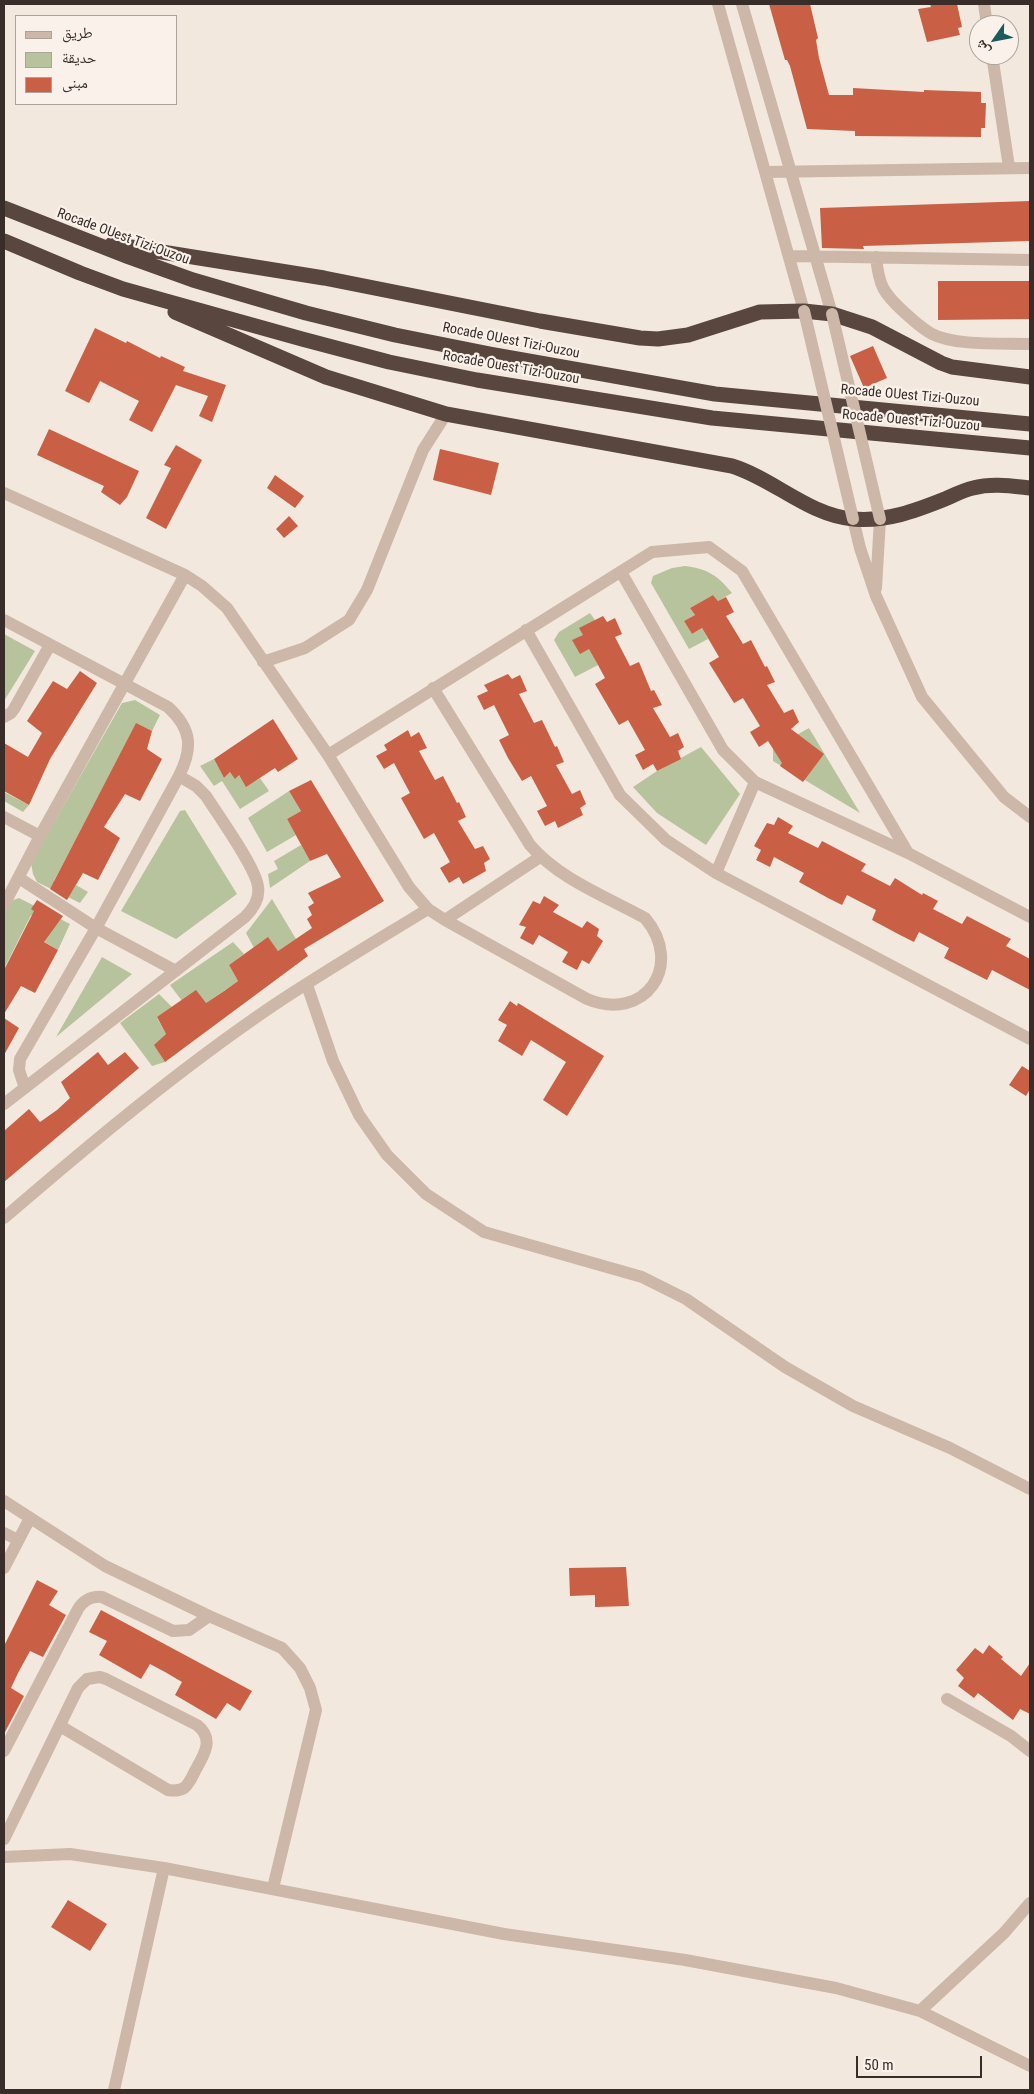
<!DOCTYPE html>
<html>
<head>
<meta charset="utf-8">
<style>
	body { margin:0 }
	#map { position:relative; width:1034px; height:2094px; overflow:hidden; background:#f3e8dd; font-family:"Roboto Condensed","Noto Naskh Arabic",sans-serif }
	canvas { display:block }
	.frame { position:absolute; inset:0; border:5px solid #382d29; pointer-events:none }
	.legend { position:absolute; left:15px; top:15px; width:162px; height:90px; box-sizing:border-box; background:#faf2ea; border:1px solid #aca39d; margin:0; padding:6px 9px; list-style:none; font-size:15px; color:#382d29 }
	.legend li { display:flex; align-items:center; gap:10px; height:25px }
	.legend b { width:25px; border:1px solid #aca39d }
	.north { position:absolute; left:969px; top:15px; width:50px; height:50px; box-sizing:border-box; background:#faf2ea; border:1px solid #aca39d; border-radius:50%; rotate:237deg; font-size:14px; font-weight:700; line-height:20px; text-align:center; color:#382d29 }
	.north::after { content:''; display:block; margin:auto; width:18px; height:22px; background:#1d5a5b; clip-path:polygon(50% 0,100% 100%,50% 72%,0 100%) }
	.scale { position:absolute; left:856px; top:2056px; width:126px; height:22px; box-sizing:border-box; border:2px solid #382d29; border-top:0; padding-left:6px; font-size:15px; line-height:18px; white-space:nowrap; color:#382d29; -webkit-text-stroke:4px #faf2ea; paint-order:stroke }
</style>
</head>
<body>
<div id="map">
<canvas width="1034" height="2094"></canvas>
<div class="frame"></div>
<ul class="legend">
<li><b style="height:6px;background:#ccb7a8"></b>طريق</li>
<li><b style="height:14px;background:#b7c39c"></b>حديقة</li>
<li><b style="height:14px;background:#c95f45"></b>مبنى</li>
</ul>
<div class="north">ش</div>
<div class="scale">50 m</div>
</div>
<script>
const context = document.querySelector('canvas').getContext('2d');
context.lineJoin = 'round';
function paint(path, color) { context.fillStyle = color; context.fill(path, 'evenodd'); }
function trace(path, color, width, dash) { context.strokeStyle = color; context.lineWidth = width; context.lineCap = dash ? 'butt' : 'round'; context.setLineDash(dash || []); context.stroke(path); }
function write(font, color, halo, rows, align = 'center') {
  context.font = font + ' "Roboto Condensed",sans-serif'; context.lineWidth = 4.5; context.setLineDash([]); context.textBaseline = 'middle'; context.strokeStyle = halo; context.fillStyle = color; for (const [text, x, y, turn = 0] of rows) {
    context.save(); context.translate(x, y); context.rotate((+turn || 0) * Math.PI / 180); context.textAlign = isNaN(turn) ? turn : align; if (halo) context.strokeText(text, 0, 0); context.fillText(text, 0, 0); context.restore();
  }
}
paint(new Path2D(`
	M685 566C708 569 717 575 732 593L718 601 713 595 690 608 695 615 684 621 692 634 702 628 708 639 689 649 651 583 653 576 672 568Z
	M590 613 595 620 583 635 598 665 575 677 554 640 559 632Z
	M4 634 35 651 4 701Z
	M135 700 160 715 152 731 136 724 54 881 72 891 76 885 88 892 80 903 37 882 33 874 31 863 122 703Z
	M809 728 860 813 773 761V748Z
	M701 747 740 794 706 845 657 813 633 787 657 771Z
	M214 759 224 778 230 772 239 775 246 786 260 778 269 791 240 809 222 781 214 786 200 766Z
	M289 791 301 811 287 819 296 835 267 852 248 818Z
	M4 792 29 805 23 812 4 801Z
	M185 810 237 894 176 939 121 911 180 811Z
	M301 845 310 861 270 888 268 874 278 869 274 861Z
	M19 898 70 924 58 950 43 941 51 924 31 915 4 969V910L8 902Z
	M272 899 296 939 278 951 268 938 254 948 246 933Z
	M233 942 244 954 229 965 238 981 206 1003 182 1001 170 985Z
	M102 957 132 974 56 1037Z
	M159 994 172 1007 157 1018 166 1034 155 1045 165 1062 152 1066 120 1023Z`), '#b7c39c');
paint(new Path2D(`
	M769 4H810L818 38 816 40 819 58 829 95H853V88L924 92V90L981 92V103H986L985 128H981V137L855 136V131L807 129 790 66 787 60H785Z
	M930 4H957L962 27 958 28 960 35 927 42 918 9 931 7Z
	M1030 201V241L863 246 864 249 822 248 820 208Z
	M938 281H1030V319L938 320Z
	M95 328 126 343 127 341 160 358 161 356 185 367 183 371 226 385 212 422 199 416 208 396 176 385 152 432 129 420 139 401 100 381 89 403 65 391Z
	M873 346 887 378 864 388 850 356Z
	M49 429 139 471 127 497 120 505 101 492 104 486 37 455Z
	M176 445 202 460 166 529 146 518 171 468 164 465Z
	M440 449 499 463 491 495 433 480Z
	M275 475 304 496 295 508 267 488Z
	M289 516 298 526 284 538 276 529Z
	M713 595 718 601 726 597 734 612 726 616 743 644 751 640 765 667 767 666 775 682 767 685 784 713 793 709 799 722 791 729 824 754 803 782 780 766 782 763 768 741 759 747 750 732 760 726 743 698 734 703 709 663 719 657 702 628 692 634 684 621 695 615 690 608Z
	M603 616 607 622 615 618 622 634 615 637 630 666 639 662 651 691 654 690 662 705 653 708 670 737 678 733 684 747 678 751 681 759 657 771 653 764 643 770 635 755 645 750 628 720 619 725 595 684 605 678 598 665 589 649 580 654 572 640 583 635 579 628Z
	M80 671 97 683 50 759 29 805 4 791V743L28 757 42 733 27 721 53 681 67 689Z
	M508 674 512 679 520 675 527 691 519 694 534 723 542 720 555 747 557 746 564 762 556 765 572 794 580 790 586 804 580 808 583 815 558 828 555 821 545 826 537 811 547 806 531 776 522 781 508 758 499 740 509 735 494 705 484 710 477 696 488 691 484 685Z
	M273 719 298 759 278 772 275 768 246 787 239 775 235 779 230 772 224 778 214 759Z
	M136 723 152 731 147 749 162 759 140 801 125 794 104 827 120 838 98 880 83 873 67 900 50 889Z
	M408 730 411 737 419 732 427 748 419 751 435 780 443 776 457 803 459 802 466 817 458 821 475 849 483 846 490 859 484 863 486 871 463 884 459 877 449 883 440 868 450 862 434 833 424 839 401 798 410 793 394 763 384 769 376 756 387 750 384 745Z
	M311 780 384 901 304 949 308 956 165 1062 154 1045 166 1034 157 1017 196 990 206 1003 224 991 238 981 229 965 268 937 278 951 312 928 307 919 312 915 308 907 314 903 308 893 341 877 327 854 310 861 287 819 301 811 289 791Z
	M778 817 793 826 788 833 818 848 822 841 866 864 861 871 890 886 895 878 922 895 923 893 938 901 933 909 962 924 967 916 1011 939 1006 946 1030 959V990L992 970 987 980 944 958 949 948 919 932 914 942 900 935 872 920 876 910 847 895 842 905 828 898 799 882 804 873 774 857 770 867 756 860 761 850 754 846 767 823 774 825Z
	M544 896 559 905 553 912 582 928 587 921 599 929 597 936 603 941 589 964 582 960 577 970 562 962 568 952 539 935 533 945 520 938 526 927 519 925 533 901 540 904Z
	M37 900 63 916 44 942 58 950 35 993 21 986 4 1014V970L34 911 31 909Z
	M510 1001 517 1006 518 1003 604 1056 567 1116 543 1100 566 1062 531 1040 522 1056 498 1041 507 1025 498 1020Z
	M4 1018 19 1028 4 1055Z
	M98 1052 108 1065 125 1052 139 1068 4 1182V1131L29 1109 40 1122 57 1110 70 1098 61 1082Z
	M1022 1066 1030 1071V1089L1026 1096 1009 1085Z
	M626 1567 629 1606 595 1607V1595L570 1596 569 1568Z
	M37 1580 58 1591 49 1605 66 1615 43 1657 30 1651 18 1673 11 1688 24 1696 4 1734V1646Z
	M101 1610 252 1691 240 1711 227 1703 216 1719 175 1695 182 1682 165 1672 150 1664 141 1679 99 1655 107 1641 89 1632Z
	M989 1645 1003 1657 1001 1659 1021 1676 1030 1663V1714L1020 1709 1013 1720 978 1693 974 1698 958 1686 964 1678 956 1670 975 1648 983 1654Z
	M68 1900 107 1924 90 1951 51 1927Z`), '#c95f45');
trace(new Path2D(`
	M718 4 804 311
	M742 4 832 314
	M984 4 987 25
	M992 55 1009 167
	M765 172 1030 168
	M789 256 1030 260
	M876 257C879 286 883 293 905 313 913 320 921 328 932 334 955 346 1003 343 1030 344
	M4 493 185 575 202 586 227 608 328 755 409 887 428 909 445 920 587 999C645 1023 685 965 645 918 605 896 559 879 530 845L433 688
	M853 519 860 548 876 596 922 697 1004 797 1030 817
	M621 572 723 750 755 782
	M876 588 880 519
	M4 620 168 707C192 729 193 748 179 776L96 928 20 1059 19 1070 25 1088
	M526 630 620 795 666 840 716 873 1030 1039
	M263 662 305 648 349 620 367 590 423 450 446 414
	M4 717 11 713 14 709 50 645
	M328 755 652 552 709 547 742 571 908 853 1030 917
	M4 817 40 836
	M716 873 755 782 908 853
	M19 878 96 928 176 971
	M4 905 40 836 185 575
	M445 920 540 857
	M307 985 333 1061 359 1115 387 1155 426 1194 484 1232 642 1277 686 1299 785 1367 853 1406 950 1448 1030 1489
	M4 1104 245 917C253 909 260 899 258 887 257 869 218 815 206 796L196 786 179 776
	M4 1218C90 1144 177 1071 271 1007 322 973 376 941 428 909
	M4 1501 105 1566 209 1616 282 1648 300 1668 310 1688 316 1710 273 1888
	M4 1533 18 1540
	M4 1568 30 1518
	M947 1699 1011 1736 1030 1751
	M4 1751 78 1609C84 1600 91 1596 102 1597L173 1631 189 1630 209 1616
	M4 1839 78 1688 87 1679 100 1677 106 1679 197 1725C215 1739 204 1755 195 1771 192 1777 189 1784 184 1788 179 1791 174 1791 168 1790L60 1726
	M4 1857 70 1854 164 1868 504 1934 685 1960 836 1988 920 2011 1030 2066
	M920 2011 1004 1933 1030 1903
	M114 2090 164 1868`), '#ccb7a8', 12);
trace(new Path2D(`
	M4 208 129 257 193 280 306 313 395 335 490 354 715 394 1030 424
	M4 241 80 273 123 289 302 339 389 362 477 380 712 418 1030 448
	M112 244 324 278 540 321 640 338 658 339 688 335 760 312 804 311 832 314 872 327 941 363 952 367 1030 377
	M175 312 326 377 446 414 732 466C774 479 808 515 853 519 886 522 915 511 945 499 954 495 964 490 973 488 992 483 1011 486 1030 488`), '#59463f', 15);
trace(new Path2D(`
	M804 311 853 519
	M832 314 880 519`), '#ccb7a8', 12);
write('14px', '#382d29', '#faf2ea', [
	["Rocade OUest Tizi-Ouzou",123,237,20],
	["Rocade OUest Tizi-Ouzou",511,341,11],
	["Rocade Ouest Tizi-Ouzou",511,368,10],
	["Rocade OUest Tizi-Ouzou",910,396,5],
	["Rocade Ouest Tizi-Ouzou",911,421,5]
]);
</script>
</body>
</html>
